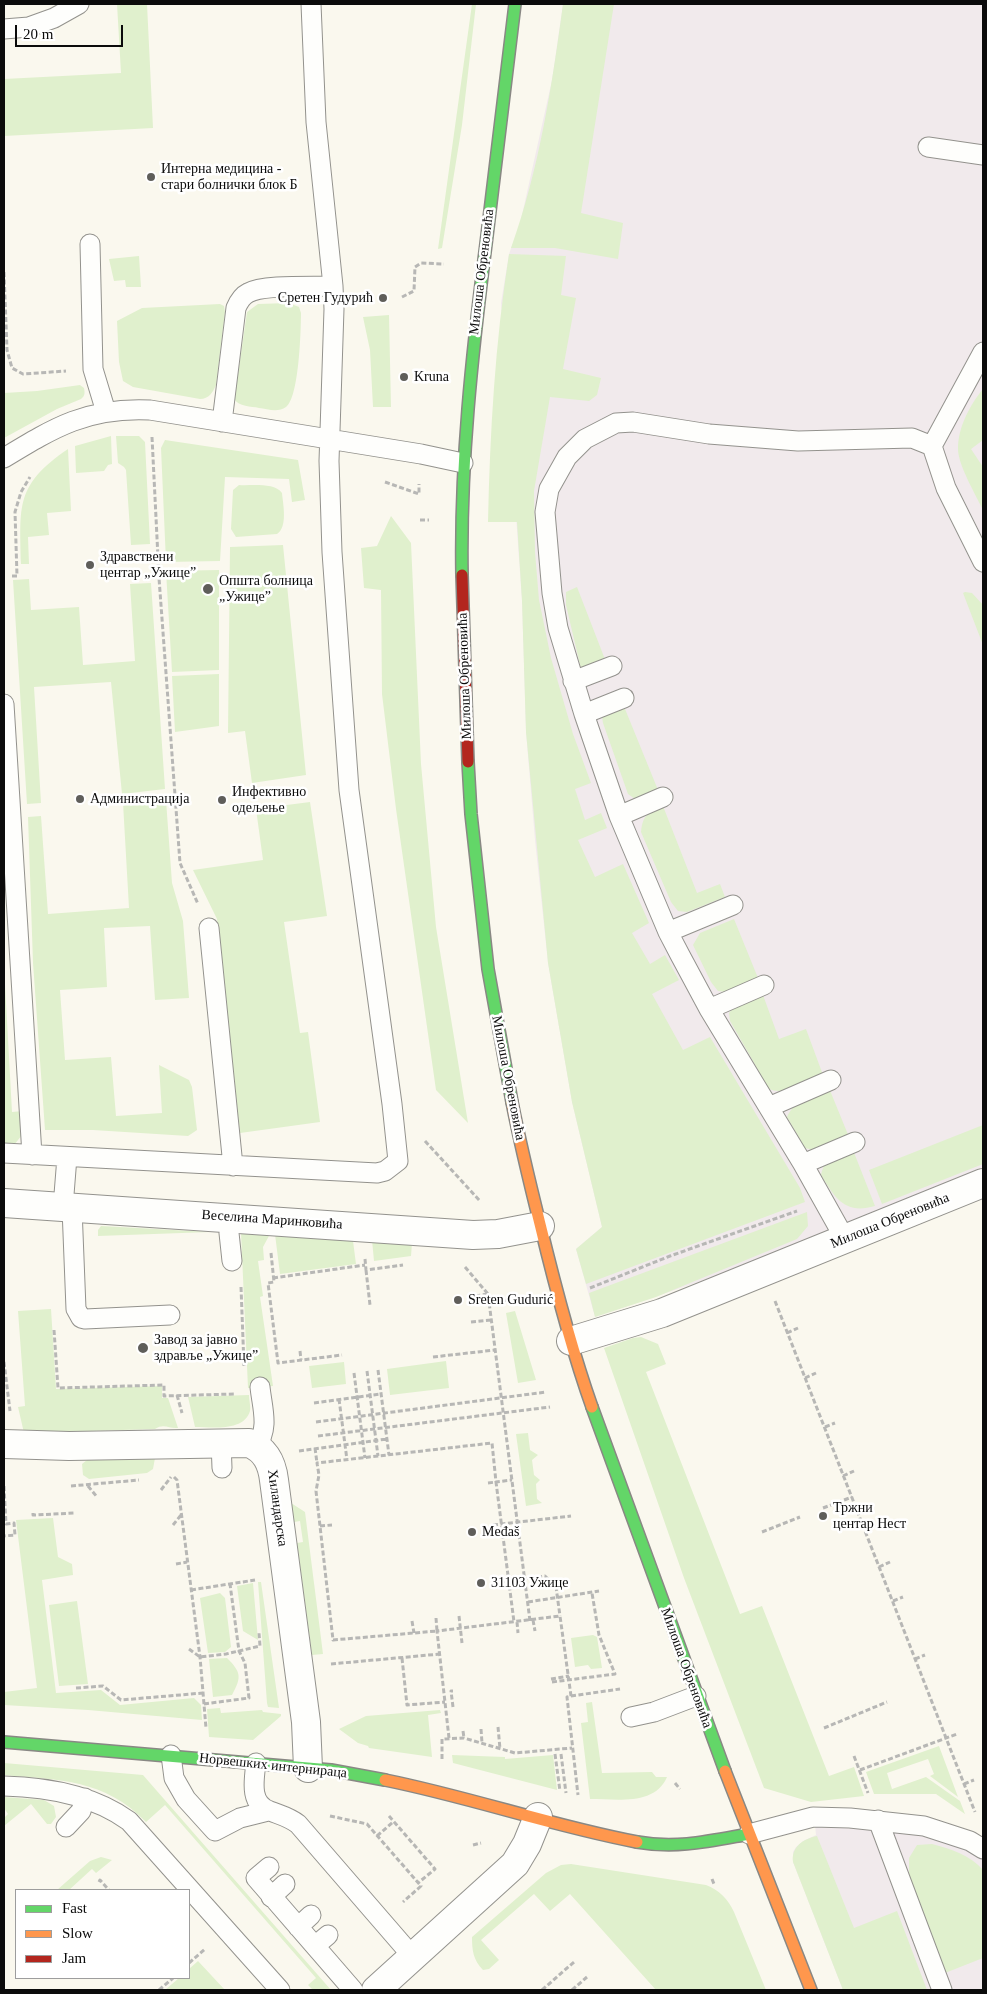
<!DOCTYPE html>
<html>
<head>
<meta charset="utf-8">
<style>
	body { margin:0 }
	#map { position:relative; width:987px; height:1994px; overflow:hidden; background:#faf8ee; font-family:"Times New Roman",serif }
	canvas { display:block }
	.frame { position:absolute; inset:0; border:5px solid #0b0b0b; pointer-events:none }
	.legend { position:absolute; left:15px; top:1889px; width:175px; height:90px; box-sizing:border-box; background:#fff; border:1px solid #9d9d9d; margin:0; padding:6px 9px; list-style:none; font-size:15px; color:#0b0b0b }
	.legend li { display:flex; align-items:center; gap:10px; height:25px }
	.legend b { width:25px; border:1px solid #9d9d9d }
	.scale { position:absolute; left:15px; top:25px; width:108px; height:22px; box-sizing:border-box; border:2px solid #0b0b0b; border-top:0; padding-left:6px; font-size:15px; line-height:18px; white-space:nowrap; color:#0b0b0b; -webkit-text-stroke:4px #fff; paint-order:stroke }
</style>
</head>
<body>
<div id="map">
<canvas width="987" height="1994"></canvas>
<div class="frame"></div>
<ul class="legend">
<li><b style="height:6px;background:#63d668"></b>Fast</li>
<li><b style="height:6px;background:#ff974d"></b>Slow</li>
<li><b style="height:6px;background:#b3261e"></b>Jam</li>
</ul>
<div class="scale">20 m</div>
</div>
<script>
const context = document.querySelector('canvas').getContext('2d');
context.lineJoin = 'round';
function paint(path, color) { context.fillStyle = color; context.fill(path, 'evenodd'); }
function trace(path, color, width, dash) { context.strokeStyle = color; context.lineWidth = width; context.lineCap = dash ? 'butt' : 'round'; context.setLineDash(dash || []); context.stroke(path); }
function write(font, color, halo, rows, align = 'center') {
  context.font = font + ' "Times New Roman",serif'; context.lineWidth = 5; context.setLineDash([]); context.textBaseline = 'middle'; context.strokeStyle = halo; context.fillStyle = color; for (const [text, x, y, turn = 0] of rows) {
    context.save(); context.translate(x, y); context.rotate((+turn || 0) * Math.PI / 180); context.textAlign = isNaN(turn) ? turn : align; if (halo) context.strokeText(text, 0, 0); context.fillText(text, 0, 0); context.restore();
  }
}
paint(new Path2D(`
	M563 4H983V1167L719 1275 595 1317 576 1249 602 1227 572 1102 548 963 535 840 526 732 522 601 501 303 509 254 520 224 552 80Z
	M815 1824 919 1833 967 1849 983 1859V1990H843L793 1862V1852L796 1847 803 1841 816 1835Z`), '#f1eaec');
paint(new Path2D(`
	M117 4H147L153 128 4 136V79L121 73Z
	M472 4H476L462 125 442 248 438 249Z
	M563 4H614L581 213 623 223 618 259 555 248H511C539 170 552 86 563 4Z
	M509 254 566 256 561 295 576 298 563 369 601 378 597 395 589 401 550 397 534 491 535 552 539 600 551 658 573 734 591 783 575 789 585 820 601 813 607 828 578 840 595 877 623 864 649 923 632 933 650 964 665 955 679 980 652 994 683 1050 710 1037 800 1188 805 1202 586 1284 576 1249 602 1227 572 1102 548 963 526 732 522 601 517 522H488C490 432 495 343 509 254Z
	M139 256 141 287H126L125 280 114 281 109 259Z
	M289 303 299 307 301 313C301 331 299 398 286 407 278 413 267 409 259 408 251 406 239 407 234 399L235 395 247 312 258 304Z
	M220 304 224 306 225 312 216 385C213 392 209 399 200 399L133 387 123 381 119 362 117 321 142 308Z
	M389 315 391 407H373L370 350 363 317Z
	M80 385 84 388C85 393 85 396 81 399L57 409 4 438V393L37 391Z
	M983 389V440L971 449 983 467V510C976 495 958 465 958 449 958 427 970 405 983 389Z
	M111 436 112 464 108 465 104 471 76 473 75 446Z
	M116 436H139L145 442 150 544 131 545 126 470 124 467 118 463Z
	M165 440 298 460 305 500 292 502 289 479 225 477 220 561 166 562 161 448Z
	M68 449 71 511 47 513 49 535 28 537 29 564H21C20 506 15 485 68 449Z
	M239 485C251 486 274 482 282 493 283 504 288 527 277 534L236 537 231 529 233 490Z
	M391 516 411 543 421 764 436 927 468 1123 436 1090 396 809 382 694 381 590 364 588 361 548 377 546Z
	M283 545 306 775 252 783 245 731 228 733 230 547Z
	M219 570V670L172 672 166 571Z
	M29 579 31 610 79 607 83 665 135 661 130 584 151 583 165 789 122 794 111 682 34 687 41 803 27 804 13 580Z
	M577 587 606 662 581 669 566 605V592Z
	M965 592 972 593 983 605V645L963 593Z
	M219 674V726L175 732 172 676Z
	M623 704 658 790 635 799 628 794 603 723 602 717 609 711Z
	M166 800 172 883 183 921 189 998 155 1000 150 926 104 928 107 987 60 990 65 1060 111 1057 116 1116 162 1113 159 1065 189 1080 192 1087 197 1130 188 1136 93 1130H45L33 963 28 817 41 816 48 914 129 908 123 803Z
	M310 802 327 916 284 922 300 1033 308 1032 320 1122 240 1133 217 919 193 870 263 860 256 809Z
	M663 806 697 893 720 884 725 897 687 912 678 911 671 902 641 832C643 814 648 813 663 806Z
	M734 919 758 978 726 992 718 991 711 982 693 945 700 933Z
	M4 966 12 1112 23 1111 22 1135 14 1145 4 1144Z
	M763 995 779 1039 806 1029 823 1075C808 1082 785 1096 769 1089L730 1021 729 1013 734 1007Z
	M829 1088 849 1137 813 1150 805 1148 787 1117C794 1100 814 1095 829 1088Z
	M983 1125V1164L882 1204 869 1170Z
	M853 1150 875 1206C845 1215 835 1198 821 1175 825 1156 837 1156 853 1150Z
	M807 1212 808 1226 797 1239 656 1297 595 1317 589 1293Z
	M101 1226 210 1232 98 1236V1230Z
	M241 1233 270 1234 263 1247 264 1260 258 1261 263 1296 260 1297 273 1386 248 1388Z
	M275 1234 353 1241 356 1264 280 1274Z
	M372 1240 412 1243 411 1256 374 1261Z
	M51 1309 56 1389 162 1386V1398H168L178 1428C169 1429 164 1423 155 1429L24 1433 18 1407 25 1406 18 1311Z
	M515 1311 536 1380 518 1383 506 1313Z
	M641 1337 658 1344 666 1364 646 1372 740 1614 762 1606 829 1776 854 1767 864 1796 811 1802 764 1788 684 1578 604 1348 633 1338Z
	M446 1361 449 1388 390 1395 387 1369Z
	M344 1362 346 1384 312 1388 309 1366Z
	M249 1395C249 1400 251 1407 250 1411 244 1432 211 1427 195 1427L188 1397Z
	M528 1433 530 1450 538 1455 532 1460 534 1475 540 1480 536 1484 537 1499 542 1503 526 1506 516 1434Z
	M155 1458 153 1469 147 1473 89 1479 83 1475 82 1464 87 1460Z
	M291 1503 305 1512 323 1654 312 1655 297 1543 303 1542 300 1521 294 1522Z
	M53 1518 58 1557 72 1564 73 1575 42 1580 56 1693 101 1690 120 1705 194 1698 201 1705 202 1720 88 1710 4 1705V1692L37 1688 16 1520Z
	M258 1582H261L279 1708 268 1707 267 1703Z
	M253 1583 258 1640 243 1631 237 1586Z
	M220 1593 225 1598 231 1647 225 1652 208 1653 200 1598Z
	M77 1601 88 1684 59 1686 49 1605Z
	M593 1635 597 1637 602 1668 591 1669 588 1665 575 1667 571 1638Z
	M227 1658C241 1672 242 1677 232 1695L213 1697 209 1659Z
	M592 1702 602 1773 652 1772 656 1777H667C655 1806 616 1799 590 1799L581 1723 588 1722 586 1703Z
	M220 1708 221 1713 262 1710 263 1712 281 1714V1716L253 1740 209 1737 207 1709Z
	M440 1710 441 1713 428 1715 432 1757 369 1748 368 1746 358 1743 339 1729 366 1716Z
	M939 1746 958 1797 930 1776 934 1774 928 1759 887 1773 892 1789 926 1777 960 1801 965 1814 936 1794H874L866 1772Z
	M452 1755 505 1757V1759L553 1755 557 1790 453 1763Z
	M4 1763 143 1775 331 1990H313L308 1985 316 1978 165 1805 146 1822C104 1779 60 1780 4 1775Z
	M4 1797 44 1800 54 1806 56 1817 51 1824H47L31 1804 4 1826V1818L8 1814 4 1808Z
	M817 1836 854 1928 897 1911 927 1990H843L793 1862C791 1847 803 1839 817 1836Z
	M932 1844C951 1849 970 1855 983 1870V1958L945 1973 909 1879V1858L917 1845Z
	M101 1857 112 1860 96 1873 92 1869 69 1890H57L90 1861Z
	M571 1864 706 1885C719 1890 728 1899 734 1912L766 1990H656L570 1894 550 1911 534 1894 481 1940 499 1960 489 1969 483 1970C473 1960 472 1950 472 1937L546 1873 561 1865Z
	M198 1961 225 1990H165L179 1978H189V1969Z`), '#e0f0cd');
const lane = new Path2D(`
	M4 29 29 27 54 18 79 4
	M928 147 983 155
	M90 244 93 369 106 412
	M983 352 932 446 946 488 983 562
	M222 422 236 308C239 301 242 296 248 293 264 284 314 287 333 286
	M4 458C55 427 88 407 150 410L421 454 463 463
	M573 681 612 666
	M4 704 32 1155
	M584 714 624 698
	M619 816 663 797
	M209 928 233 1166
	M668 932 733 905
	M709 1009 764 985
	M769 1107 831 1080
	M4 1153 377 1173 385 1171 398 1161 392 1104 349 790 332 552 329 461 334 309 333 286 316 122 311 4
	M803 1164 855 1142
	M63 1207 67 1157
	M72 1208 76 1309 81 1318 85 1319 170 1315
	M231 1217 229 1233 232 1261
	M845 1239 803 1164 709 1009 680 955 668 932 619 816 584 714 558 628 552 593 545 512 549 489 567 457 585 439 616 423 633 422 709 434 798 441 912 438 932 446
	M221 1442 222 1468
	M256 1446C270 1429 262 1407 260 1387
	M631 1717 654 1712 696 1696
	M171 1755 174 1778 186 1799 215 1831 240 1818 268 1811
	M256 1763C254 1780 249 1804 270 1811 280 1815 289 1817 298 1824L413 1957
	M4 1786C48 1787 93 1795 129 1821L280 1990
	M878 1820 942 1990
	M66 1827 81 1811 85 1798
	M749 1834 813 1817 850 1818 924 1826 970 1841 983 1849
	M269 1867 256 1878 353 1990
	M271 1897 285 1884
	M298 1927 311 1915
	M315 1946 328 1935`);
const street = new Path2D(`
	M4 1203 473 1235 498 1234 540 1226
	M571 1341 662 1313 983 1183
	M4 1444 69 1446 249 1443C266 1450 272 1463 274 1480L306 1722 308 1768
	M376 1990 515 1864 527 1844 538 1817`);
const fast = new Path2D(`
	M462 575C460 464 472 354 486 244 495 164 505 84 515 4
	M468 762 471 814 488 969 512 1102
	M592 1407 725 1771
	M4 1742 331 1770 385 1780
	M637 1842C677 1849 710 1841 749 1834`);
const slow = new Path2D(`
	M512 1102C520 1143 530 1184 540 1224 555 1286 571 1348 592 1407
	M725 1771 811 1990
	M385 1780C470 1797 552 1826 637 1842`);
const jam = new Path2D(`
	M462 575 468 762`);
trace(lane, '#93928d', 21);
trace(street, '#93928d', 30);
trace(fast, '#898884', 14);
trace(slow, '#898884', 14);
trace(jam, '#898884', 14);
trace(new Path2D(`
	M4 272 7 350 12 368 23 374 66 371
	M402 297 414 291 415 267 421 263 444 264
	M152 437 159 578 180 863 198 904
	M385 482 419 494V484
	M420 520H429
	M12 576H17L15 512 21 492 30 477
	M425 1141 480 1201
	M271 1253 274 1282 268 1283 278 1363 342 1355
	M365 1259 366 1270 403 1265
	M465 1267 488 1294 530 1621
	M366 1270 370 1305
	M273 1278 365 1265
	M241 1287 244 1366
	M590 1288 670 1256 797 1211
	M468 1297 488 1294
	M775 1301 975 1812
	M489 1303 519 1298
	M471 1322 491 1320
	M54 1330 58 1388 164 1385V1396L234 1394
	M787 1333 798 1328
	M300 1351 301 1360
	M433 1357 495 1350
	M4 1362 10 1411
	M378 1370 389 1455
	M367 1371 378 1456
	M354 1373 365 1458
	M805 1378 816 1373
	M177 1395 182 1413
	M339 1399 347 1460
	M314 1403 381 1394
	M316 1422 546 1392
	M825 1427 835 1423
	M318 1436 550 1407
	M315 1448 317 1463
	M299 1451 387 1439
	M843 1476 854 1471
	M174 1477 177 1480 200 1657 206 1728
	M488 1483 496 1482 514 1622
	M4 1486 6 1524 14 1523 15 1535 4 1536
	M71 1486 139 1480
	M88 1486 97 1497
	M161 1490 171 1477
	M823 1508 852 1497
	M33 1513V1515H36L74 1513
	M173 1525 181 1515
	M493 1525 571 1516
	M320 1526 332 1525
	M865 1530 875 1525
	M762 1532 800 1517
	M176 1564 187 1562
	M879 1567 890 1562
	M500 1582 545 1576 556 1587 560 1616
	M191 1590 255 1580
	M893 1601 903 1597
	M528 1602 599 1591
	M459 1616 462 1643
	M436 1618 437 1631 333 1640 316 1491 319 1475 317 1463 492 1443 496 1482 512 1480
	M533 1620 535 1631
	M412 1621 414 1633
	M517 1622 518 1633
	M189 1649 200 1657 226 1654 260 1646 259 1633
	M402 1658 407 1705 445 1702
	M915 1659 925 1655
	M331 1664 440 1654
	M551 1679 569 1676
	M552 1682 615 1674 599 1635 592 1593
	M76 1688 103 1686 121 1700 203 1693
	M571 1696 620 1689
	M204 1704 249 1698 245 1663 239 1651 230 1584
	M453 1707 451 1691H453
	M498 1727 500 1749
	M824 1728 887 1702
	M481 1729 482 1743
	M463 1731 464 1738
	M449 1738 437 1631 560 1616 571 1696 567 1697 578 1795
	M555 1754 560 1791
	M561 1754 566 1793
	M854 1756 868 1793
	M442 1759V1739L464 1738 515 1753 572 1748
	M860 1770 957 1734
	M675 1783 680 1789
	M964 1784 974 1780
	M330 1816 367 1824 421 1886 403 1902
	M389 1816 435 1869 418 1883
	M377 1836 393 1822
	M473 1845 481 1843
	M712 1879 714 1884
	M99 1882 100 1880 109 1890
	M189 1963 205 1949
	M159 1990 173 1978
	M542 1990 574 1962
	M572 1990 587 1977`), '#b7b7b5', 3, [5, 2.5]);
trace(lane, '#fefefc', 19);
trace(street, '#fefefc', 28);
trace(fast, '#63d668', 11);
trace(slow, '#ff974d', 11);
trace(jam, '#b3261e', 11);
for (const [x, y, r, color] of [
	[151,177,5,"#5f5e5a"],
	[383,298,5,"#5f5e5a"],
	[404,377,5,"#5f5e5a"],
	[90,565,5,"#5f5e5a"],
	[208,589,6,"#5f5e5a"],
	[80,799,5,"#5f5e5a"],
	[222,800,5,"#5f5e5a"],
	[458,1300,5,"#5f5e5a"],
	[143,1348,6,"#5f5e5a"],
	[823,1516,5,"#5f5e5a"],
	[472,1532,5,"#5f5e5a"],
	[481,1583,5,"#5f5e5a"]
]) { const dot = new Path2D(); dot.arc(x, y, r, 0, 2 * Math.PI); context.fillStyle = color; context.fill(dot); trace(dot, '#fff', 2); }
write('14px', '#0b0b0b', '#fff', [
	["Интерна медицина -",161,169],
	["стари болнички блок Б",161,185],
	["Сретен Гудурић",373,298,"right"],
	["Kruna",414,377],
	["Здравствени",100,557],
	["центар „Ужице”",100,573],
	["Општа болница",219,581],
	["„Ужице”",219,597],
	["Инфективно",232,792],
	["одељење",232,808],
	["Администрација",90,799],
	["Sreten Gudurić",468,1300],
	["Завод за јавно",154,1340],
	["здравље „Ужице”",154,1356],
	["Тржни",833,1508],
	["центар Нест",833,1524],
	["Međaš",482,1532],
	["31103 Ужице",491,1583]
], 'left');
write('14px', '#0b0b0b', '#fff', [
	["Милоша Обреновића",482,272,-83],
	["Милоша Обреновића",465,676,-92],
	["Милоша Обреновића",508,1078,79],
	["Веселина Маринковића",272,1220,4],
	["Милоша Обреновића",890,1221,-22],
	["Хиландарска",277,1508,82],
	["Милоша Обреновића",686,1668,70],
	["Норвешких интернираца",273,1766,6]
]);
</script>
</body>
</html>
